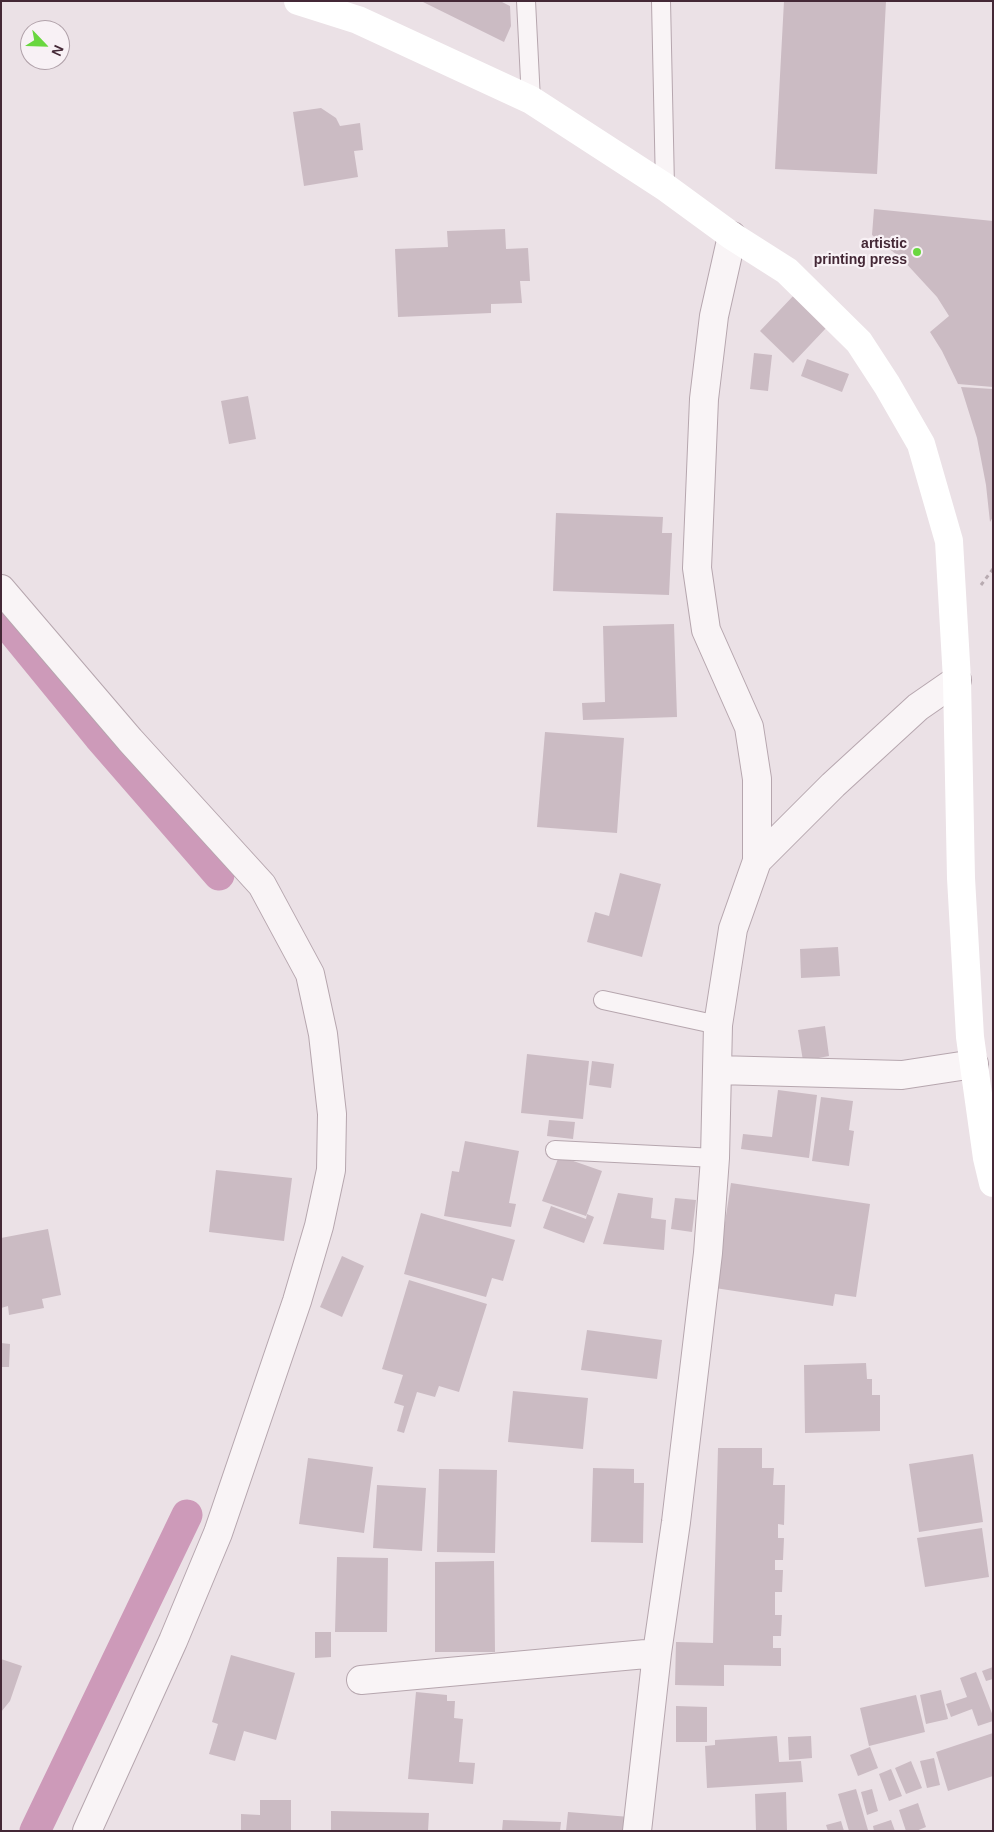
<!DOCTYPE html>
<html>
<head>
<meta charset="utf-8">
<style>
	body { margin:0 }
	#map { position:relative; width:994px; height:1832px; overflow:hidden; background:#ebe1e6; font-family:Helvetica,sans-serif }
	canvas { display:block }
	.frame { position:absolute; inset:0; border:2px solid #442836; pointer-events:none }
	.north { position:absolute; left:20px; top:20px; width:50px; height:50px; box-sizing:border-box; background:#f8f1f5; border:1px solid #b0a1a9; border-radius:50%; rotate:114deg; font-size:14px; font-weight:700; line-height:20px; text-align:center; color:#442836 }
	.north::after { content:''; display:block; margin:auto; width:18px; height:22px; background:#69d73f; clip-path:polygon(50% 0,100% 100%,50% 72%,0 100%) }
</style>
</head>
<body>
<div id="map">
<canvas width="994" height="1832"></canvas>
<div class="frame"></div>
<div class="north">N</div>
</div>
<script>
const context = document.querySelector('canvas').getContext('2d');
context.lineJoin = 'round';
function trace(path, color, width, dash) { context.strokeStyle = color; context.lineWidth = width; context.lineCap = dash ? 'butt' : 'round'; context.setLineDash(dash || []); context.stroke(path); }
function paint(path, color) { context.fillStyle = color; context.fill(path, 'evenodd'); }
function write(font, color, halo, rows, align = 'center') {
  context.font = font + ' Helvetica,sans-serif'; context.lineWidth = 4.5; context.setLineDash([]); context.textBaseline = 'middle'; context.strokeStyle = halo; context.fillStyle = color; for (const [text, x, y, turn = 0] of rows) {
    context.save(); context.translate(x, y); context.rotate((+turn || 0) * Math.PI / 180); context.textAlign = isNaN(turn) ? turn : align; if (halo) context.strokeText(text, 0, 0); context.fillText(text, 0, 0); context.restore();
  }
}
trace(new Path2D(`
	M1 617 99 737 219 875
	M35 1831 187 1515`), '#cd9ab9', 31);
paint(new Path2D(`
	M421 1H500L510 6 511 26 504 42Z
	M784 1H886L877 174 775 169Z
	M321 108 336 118 340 126 360 123 363 150 354 151 358 177 304 186 293 112Z
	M874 209 993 221V387L958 384 942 351 930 332 949 316 937 297 902 259 872 235Z
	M505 229 506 249 528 248 530 281H520L522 303 491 304V313L398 317 395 249 448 247 447 231Z
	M795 294 828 326 793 363 760 331Z
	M754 353 772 355 768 391 750 389Z
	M807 359 849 374 842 392 801 376Z
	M961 387 993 389V517L990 522 986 485 977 438Z
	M248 396 256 439 229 444 221 401Z
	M556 513 663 517 662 533H672L669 595 553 591Z
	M674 624 677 717 583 720 582 703 605 702 603 626Z
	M545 732 624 738 617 833 537 827Z
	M620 873 661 884 642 957 587 942 595 912 609 916Z
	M838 947 840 976 801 978 800 949Z
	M825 1026 829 1056 803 1061 798 1030Z
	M527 1054 589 1061 583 1119 521 1113Z
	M592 1061 614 1064 611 1088 589 1085Z
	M778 1090 817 1095 809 1158 741 1149 743 1134 772 1137Z
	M821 1097 853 1101 849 1130 854 1131 849 1166 812 1161Z
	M549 1120 575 1122 573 1139 547 1136Z
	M465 1141 519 1151 509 1203 516 1204 511 1227 444 1216 452 1171 459 1172Z
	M559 1156 602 1171 586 1216 542 1201Z
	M216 1170 292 1178 284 1241 209 1232Z
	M731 1183 870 1204 856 1297 835 1294 833 1306 715 1288Z
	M618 1193 653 1198 651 1218 666 1220 664 1250 603 1244Z
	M675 1198 696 1200 692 1232 671 1229Z
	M551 1206 586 1219 587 1214 594 1217 584 1243 543 1228Z
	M421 1213 515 1240 503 1281 492 1278 486 1297 404 1274Z
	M48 1229 61 1295 42 1299 44 1308 9 1315 8 1306 1 1308V1238Z
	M342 1256 364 1266 342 1317 320 1307Z
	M409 1280 487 1304 459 1392 439 1386 435 1397 417 1392 404 1433 397 1431 404 1406 394 1403 403 1375 382 1369Z
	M587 1330 662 1340 657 1379 581 1370Z
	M1 1343 10 1344 9 1367H1Z
	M866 1363 867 1379H872V1395H880V1431L805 1433 804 1365Z
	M513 1391 588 1398 583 1449 508 1442Z
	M718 1448H762V1468H774L773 1485H785L784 1525 778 1524V1538H784L783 1560H775V1570H783L782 1592H775V1615H782L781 1636H773V1648H781V1666L724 1665V1686L675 1685 676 1642 713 1643Z
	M973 1454 983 1522 919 1532 909 1464Z
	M308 1458 373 1467 364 1533 299 1524Z
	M593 1468 634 1469V1483H644L643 1543 591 1542Z
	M439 1469 497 1470 495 1553 437 1552Z
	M377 1485 426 1488 422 1551 373 1548Z
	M982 1528 989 1577 925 1587 917 1538Z
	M337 1557 388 1558 387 1632H335Z
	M494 1561 495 1652H435V1562Z
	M315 1632H331V1657L315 1658Z
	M231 1655 295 1673 276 1740 244 1731 235 1761 209 1754 218 1724 212 1722Z
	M1 1659 22 1666 10 1701 1 1712Z
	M993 1667V1679L986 1681 982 1671Z
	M976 1672 993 1716V1721L978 1726 972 1709 951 1717 946 1704 967 1697 960 1678Z
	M941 1690 948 1719 926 1724 920 1695Z
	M416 1692 447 1695V1701H455L454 1718 463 1719 459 1762 475 1763 473 1784 408 1779Z
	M916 1695 925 1732 869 1746 860 1708Z
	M676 1706 707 1707V1742H676Z
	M993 1733V1776L948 1791 936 1752Z
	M777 1736 779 1762 801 1761 803 1782 707 1788 705 1746 715 1745V1740Z
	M811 1736 812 1758 789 1760 788 1737Z
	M870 1747 878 1768 858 1776 850 1755Z
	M934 1758 940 1785 927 1788 920 1761Z
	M911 1761 922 1788 906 1794 895 1768Z
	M891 1769 902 1796 889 1801 879 1774Z
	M856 1789 868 1830 866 1831H849L838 1794Z
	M872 1789 878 1811 867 1815 861 1792Z
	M786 1792 787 1831H756L755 1794Z
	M260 1800H291V1831H241V1814L260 1815Z
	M918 1803 926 1827 916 1831H906L899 1810Z
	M331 1811 429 1813 428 1831H331Z
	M568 1812 630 1817 629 1831H566Z
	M503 1820 561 1822 560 1831H502Z
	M891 1820 895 1831H874L873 1826Z
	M841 1821 844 1831H828L826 1825Z`), '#cbbbc3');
const service = new Path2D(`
	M526 1 531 100
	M661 1 665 187
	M603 1000 718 1025
	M555 1150 715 1158`);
const minor = new Path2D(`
	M732 236 714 316 704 399 697 568 706 630 749 727 757 779V861
	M1 589 130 740 262 885 310 974 323 1034 332 1114 331 1170 319 1226 297 1301 218 1533 173 1641 87 1831
	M717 1070 902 1075 974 1064
	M361 1680 657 1653
	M637 1831 657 1653 676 1522 708 1253 715 1158 718 1025 733 929 757 861 833 785 918 707 957 680`);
trace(service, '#b6a6ae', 20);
trace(minor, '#b6a6ae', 30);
trace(new Path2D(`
	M981 585 993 569`), '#b8abb1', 3, [4, 4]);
trace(service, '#f9f4f6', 18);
trace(minor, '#f9f4f6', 28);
trace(new Path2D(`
	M298 1 358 20 531 100 665 187 732 236 787 271 859 342 887 385 921 444 949 541 957 680 961 878 970 1037 987 1158 993 1183`), '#fff', 28);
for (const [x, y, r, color] of [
	[917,252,5,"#69d73f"]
]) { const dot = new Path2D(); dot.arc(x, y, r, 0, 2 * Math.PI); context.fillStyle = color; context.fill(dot); trace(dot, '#f8f1f5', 2); }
write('bold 14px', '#442836', '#f8f1f5', [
	["artistic",907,244],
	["printing press",907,260]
], 'right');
</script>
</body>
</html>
